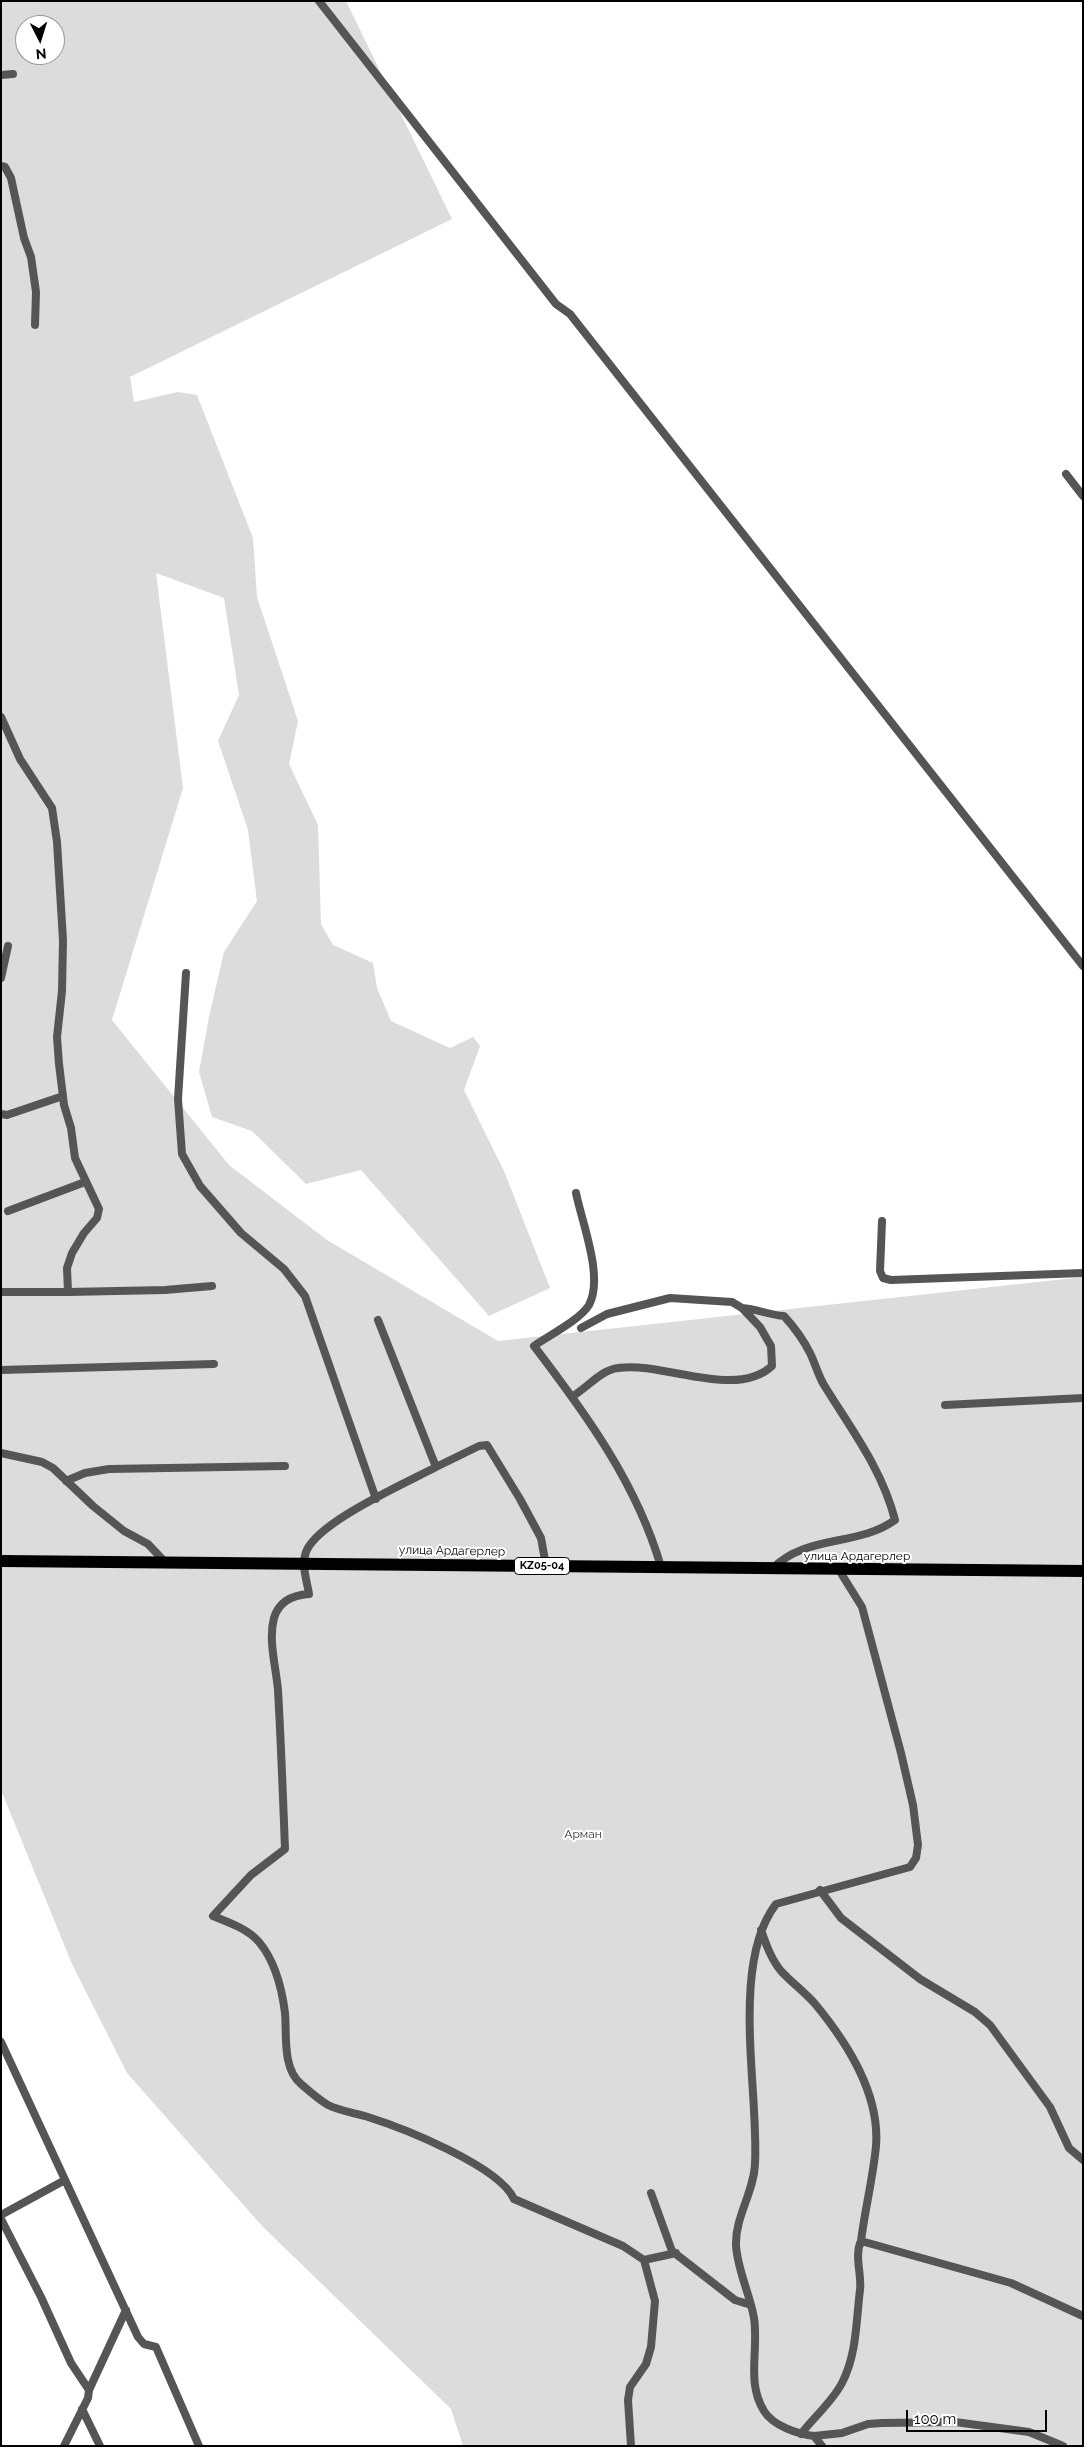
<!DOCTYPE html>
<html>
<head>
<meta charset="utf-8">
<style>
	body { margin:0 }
	#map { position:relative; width:1084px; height:2447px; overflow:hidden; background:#fff; font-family:Raleway,sans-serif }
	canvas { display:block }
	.frame { position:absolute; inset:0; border:2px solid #000; pointer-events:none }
	.north { position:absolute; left:15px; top:15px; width:50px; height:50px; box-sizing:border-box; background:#fff; border:1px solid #999; border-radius:50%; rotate:175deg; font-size:14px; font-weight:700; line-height:20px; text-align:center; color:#000 }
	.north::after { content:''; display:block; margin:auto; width:18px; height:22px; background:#000; clip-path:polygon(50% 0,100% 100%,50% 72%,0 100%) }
	.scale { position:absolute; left:906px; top:2410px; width:141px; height:22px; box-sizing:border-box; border:2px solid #000; border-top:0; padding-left:6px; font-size:15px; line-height:18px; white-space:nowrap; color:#000; -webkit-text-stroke:4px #fff; paint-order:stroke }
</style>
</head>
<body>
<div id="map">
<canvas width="1084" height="2447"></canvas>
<div class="frame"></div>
<div class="north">N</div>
<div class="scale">100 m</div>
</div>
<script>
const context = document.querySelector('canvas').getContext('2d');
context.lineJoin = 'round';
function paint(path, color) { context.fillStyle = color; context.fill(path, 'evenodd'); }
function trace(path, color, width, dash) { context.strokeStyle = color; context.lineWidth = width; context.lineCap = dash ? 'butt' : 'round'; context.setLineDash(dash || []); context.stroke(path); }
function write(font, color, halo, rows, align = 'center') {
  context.font = font + ' Raleway,sans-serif'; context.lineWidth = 4; context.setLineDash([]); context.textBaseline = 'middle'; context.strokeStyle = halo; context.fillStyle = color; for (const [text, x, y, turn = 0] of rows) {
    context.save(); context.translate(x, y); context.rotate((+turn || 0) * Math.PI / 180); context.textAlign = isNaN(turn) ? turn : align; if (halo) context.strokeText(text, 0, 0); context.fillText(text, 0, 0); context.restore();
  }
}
paint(new Path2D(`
	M1 1H346L452 219 130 377 134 402 178 392 197 395 253 538 257 597 298 721 289 764 318 825 321 924 333 945 373 963 377 988 391 1021 450 1048 473 1037 480 1046 464 1090 504 1171 550 1288 489 1316 361 1170 306 1184 252 1131 212 1117 199 1072 209 1017 224 952 257 901 248 830 218 741 239 695 224 598 156 573 183 788 112 1020 229 1165 327 1240 498 1341 1083 1277V2446H463L451 2409 262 2226 127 2073 72 1964 1 1790ZM25 25H55V55H25Z`), '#dcdcdc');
const primary = new Path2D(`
	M1 1561 1083 1571`);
trace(primary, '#dbdbdb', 15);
trace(new Path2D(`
	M319 1 556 304 570 314 1083 966
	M1 75 13 74
	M1 166 5 167 11 178 24 238 31 257 36 292 35 325
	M1066 474 1083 496
	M1 717 20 759 52 808 57 842 63 940 62 991 57 1037 59 1064 64 1105 71 1128 75 1158 99 1209 97 1218 84 1233 72 1253 67 1268 68 1292 165 1290 212 1286
	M186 973 178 1099 182 1154 200 1186 241 1233 284 1269 305 1296 376 1499
	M1 978 8 946
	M1 1114 7 1115 63 1096
	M576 1193C582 1223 604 1277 589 1305 580 1320 548 1336 534 1346 586 1414 637 1484 661 1567
	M8 1211 85 1182
	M882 1221 880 1271 883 1278 891 1280 1083 1273
	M1 1292H68
	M742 1308C757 1309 769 1315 784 1316 794 1327 803 1339 810 1353 815 1363 818 1375 824 1385 851 1429 882 1469 895 1520 858 1547 806 1534 772 1569
	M378 1320 436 1467C406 1483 317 1522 306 1552 301 1565 307 1581 309 1594 293 1595 279 1601 274 1618 268 1640 276 1667 278 1690 281 1743 283 1796 285 1849L251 1875 213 1916C228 1922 248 1929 259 1942 275 1961 282 1989 285 2013 287 2035 282 2068 301 2084 309 2091 319 2100 328 2105 340 2111 355 2113 368 2117 403 2128 499 2166 514 2199L623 2246 644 2260 655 2301 651 2347 646 2364 630 2387 628 2400 631 2446
	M1 1370 214 1364
	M573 1396C588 1387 601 1370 618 1368 663 1361 735 1400 772 1366L771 1346 760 1327 742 1308 732 1302 670 1298 607 1314 581 1328
	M945 1405 1083 1398
	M1 1453 42 1462 53 1468 93 1506 124 1531 148 1544 165 1562
	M436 1467 479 1446 487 1445 520 1499 541 1538 546 1566
	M66 1481 85 1473 109 1469 285 1466
	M820 1890 841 1918 920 1979 975 2012 990 2025 1050 2107 1069 2148 1083 2160
	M761 1930C766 1944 771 1959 781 1971 792 1983 806 1993 816 2005 848 2044 880 2094 876 2146 873 2178 865 2209 861 2241
	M1 2042 138 2337 144 2344 156 2347 199 2446
	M651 2193 672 2251 735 2300 751 2305
	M1 2215 65 2180
	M1 2219 41 2297 71 2363 89 2390 126 2310
	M644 2260 676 2253
	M82 2409 100 2446
	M801 2434C814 2417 832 2402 842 2383 857 2354 856 2321 860 2290 862 2275 854 2256 861 2241L1011 2283 1083 2316
	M814 2436 842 2433 868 2424 882 2423 955 2422 1029 2432 1063 2446
	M64 2446 88 2398 89 2390
	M822 2446 814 2436C798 2434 773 2426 764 2411 746 2382 759 2350 754 2318 750 2294 737 2269 736 2245 735 2217 754 2192 755 2164 759 2091 730 1964 776 1904L910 1867 916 1858 918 1845 913 1805 901 1753 862 1607 839 1570`), '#555', 8);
trace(primary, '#000', 12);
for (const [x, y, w] of [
	[542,1566,55]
]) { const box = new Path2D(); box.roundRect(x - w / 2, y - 8.5, w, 17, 4); context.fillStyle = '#fff'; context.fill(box); trace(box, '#000', 1); }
write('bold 11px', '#000', null, [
	["KZ05-04",542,1566]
]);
write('12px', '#000', '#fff', [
	["улица Ардагерлер",452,1551,1],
	["улица Ардагерлер",857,1556]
]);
write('12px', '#333', '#fff', [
	["Арман",583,1834]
]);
</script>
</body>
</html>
